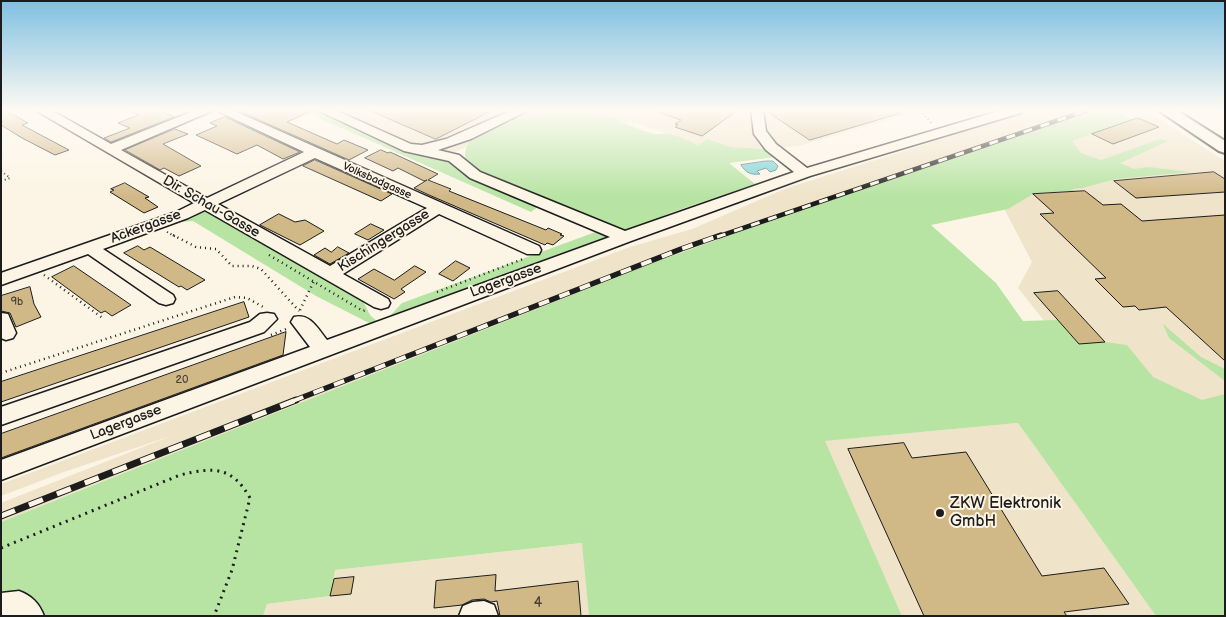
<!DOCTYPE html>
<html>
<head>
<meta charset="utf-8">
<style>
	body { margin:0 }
	#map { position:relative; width:1226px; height:617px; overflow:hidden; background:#fcf5e5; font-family:"Balsamiq Sans",sans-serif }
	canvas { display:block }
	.frame { position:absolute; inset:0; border:2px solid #1c1c1c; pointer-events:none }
</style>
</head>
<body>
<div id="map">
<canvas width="1226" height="617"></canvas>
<div class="frame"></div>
</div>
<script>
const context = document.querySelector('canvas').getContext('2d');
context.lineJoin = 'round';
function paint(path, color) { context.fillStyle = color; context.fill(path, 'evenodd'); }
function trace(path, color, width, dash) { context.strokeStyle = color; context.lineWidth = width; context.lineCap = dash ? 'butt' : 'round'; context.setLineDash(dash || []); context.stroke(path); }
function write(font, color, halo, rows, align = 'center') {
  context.font = font + ' "Balsamiq Sans",sans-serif'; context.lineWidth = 4; context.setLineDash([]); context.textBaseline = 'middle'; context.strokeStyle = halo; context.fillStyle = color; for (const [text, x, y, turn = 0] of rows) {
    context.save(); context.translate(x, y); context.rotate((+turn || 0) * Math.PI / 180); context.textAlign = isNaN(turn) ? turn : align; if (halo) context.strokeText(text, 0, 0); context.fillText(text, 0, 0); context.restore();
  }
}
paint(new Path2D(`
	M313 110H535L486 130 472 138 466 147 444 157 406 153Z
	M587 110H923L799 146 767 149 731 147 707 139 700 145 635 123 622 122Z
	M1039 110H1095L747 229 652 263 1 522V503L171 436 64 472 1 496V484L630 247 692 229 787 188 998 121Z
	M1148 112 1225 161V411L1065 347 1018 288 1032 262 999 199 1057 143Z
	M1018 423 1156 616H902L824 441Z
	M583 543 589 616H263L267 604 330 596 335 570Z`), '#efe3c9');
paint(new Path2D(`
	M301 110H313L406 153 444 157 468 166C462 153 466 141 479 134 511 116 549 106 586 110 609 113 629 127 651 133 656 135 662 133 667 134 677 135 689 141 699 145L707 139 731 147 767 149 775 157 729 163 755 184 670 213 633 230H616L547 200 531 212Z
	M1095 110H1111L1132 119 1137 118 1072 141 1081 153 1101 160 1160 139 1168 141 1120 163 1134 169 1148 167 1190 172 1116 179 1082 188 1072 189 1074 191 1033 194 1008 209 931 225 996 283 1023 321 1058 320 1105 342 1127 345 1153 377 1202 400 1225 394V616H1156L1018 423 825 441 902 616H589L582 543 335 570 330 596 267 604 263 616H42L43 611 28 596 1 599V522L652 263 747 229Z
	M206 211H210L362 299 370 315 379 323 373 325 316 296 193 221 181 222 165 228 162 227Z
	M601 230 607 233V238L387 319 402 303Z
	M1163 324 1201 357 1225 369V381L1169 338Z`), '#b7e4a3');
const water = new Path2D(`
	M766 161H773L778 166 776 170 770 172 766 168 757 171 760 174C751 175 746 173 741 165Z`);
paint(water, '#81d3d7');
trace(water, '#598a8c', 1);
const building = new Path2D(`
	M129 110H160L174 117 111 142 104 138 130 128 118 123 138 115Z
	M314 110 287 122 337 144 344 140 368 150 349 160 239 111Z
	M369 110H493L436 139Z
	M658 110H738L702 136 675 127 678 125 675 124 681 120 658 112Z
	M765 110H900L901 113 810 140Z
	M7 111 28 123 22 125 69 150 55 155 22 138 1 125V113Z
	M225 117 300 152 283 159 257 145 237 154 196 135 217 126 210 123Z
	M1138 118 1159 127 1113 144 1092 134Z
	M175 129 188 134 163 144 201 166 179 176 164 168 160 170 125 150Z
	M381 150 388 153 390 152 438 174 428 180 451 189 449 191 546 230 548 228 562 234 560 235 564 236 553 245 547 243 545 245 429 195 414 188 427 180 424 181 398 168 393 171 365 158Z
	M315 160 392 194 381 201 303 166Z
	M1214 172 1225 179V192L1136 198 1114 181Z
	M125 183 149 197 145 198 158 207 144 213 110 192 114 190 111 189Z
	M1085 191 1103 205 1121 204 1142 221 1225 215V361L1166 307 1139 310 1135 306 1123 307 1095 279 1106 278 1040 214 1054 213 1033 194Z
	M279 214 295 222 305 220 324 231 300 245 260 225Z
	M371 224 384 230 368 240 355 234Z
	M138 246 144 250 150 247 205 280 187 290 181 286 179 287 124 253Z
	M338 247 349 253 330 264 314 255 325 248 331 252Z
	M456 261 470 268 453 281 439 274Z
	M74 266 115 294 131 305 112 316 105 311 101 313 52 277Z
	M415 266 426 272 401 289 405 292 394 299 358 279 374 269 394 280Z
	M30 287 34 304 41 317 16 327 10 313 1 311V296Z
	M1058 291 1105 342 1079 344 1034 293Z
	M244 302 249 317 1 402V382Z
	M286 332 283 355 1 458V434Z
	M904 443 912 458 966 452 1042 576 1104 568 1129 604 1064 612 1067 616H924L848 449Z
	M496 575 495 591 578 581 581 616H500L497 601 491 602 484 599 472 600 462 605 434 608 436 581Z
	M354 577 351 594 330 596 334 579Z`);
paint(building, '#d1b887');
trace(building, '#1c1c1c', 1);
const minor = new Path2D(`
	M35 110H51L111 144 196 110H214L121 150 207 198 304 152 215 110H232L539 246 541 250 539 254H527L439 214 343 274 388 299 390 303 388 307 381 309 374 307 205 210 188 218 103 249 173 295 175 299 173 303 166 305 159 303 88 254 1 285V273L176 212 194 203ZM315 158 427 208 330 266 218 204Z
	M317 110H335L411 144 422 145 446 139 512 110H529L471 139 438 150 459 155 480 172 625 231 794 172 766 150 754 134 751 110H763L766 131 776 144 807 168 1002 110H1023L1021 113 810 176 631 241 1 480V460L310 347 291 322 294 317C310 313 318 329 327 340L610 237 470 178 449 161 404 151Z
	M1 313 8 314 16 333 13 338 6 340 1 338Z
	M267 313 274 314 277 319 264 332 1 425V407L250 322 260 314Z
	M19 591C32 596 39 603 44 616H1V593Z
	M484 601 494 605 498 616H459L463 606 473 602Z`);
const major = new Path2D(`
	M1158 110H1176L1225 141V153L1219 151Z`);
trace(minor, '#1c1c1c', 3);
trace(major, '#1c1c1c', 4);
trace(new Path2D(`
	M920 110 932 124
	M1 171 10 178 1 181
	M167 232 176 237`), '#1c1c1c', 2, [1, 3]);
trace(new Path2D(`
	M173 235 196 247 216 249 232 266H252L261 269 299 311
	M269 255 363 311 366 310
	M44 275 104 319
	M437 292 523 259
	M300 310 315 279
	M271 335 289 328
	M1 373 235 297 247 298 265 308`), '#1c1c1c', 2.5, [1, 4]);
trace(new Path2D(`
	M1 548 180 475C213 467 232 466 250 498L232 570 214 616`), '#1c1c1c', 3, [2, 5]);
paint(minor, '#fcf5e5');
paint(major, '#fcf5e5');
const railFar2 = new Path2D(`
	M717 237 1088 110`);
const railFar1 = new Path2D(`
	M293 401 681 249 721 235`);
const rail = new Path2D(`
	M1 516 296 400`);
trace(railFar2, '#1c1c1c', 4.5);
trace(railFar1, '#1c1c1c', 5.5);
trace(rail, '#1c1c1c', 7);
trace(railFar2, '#fcf5e5', 3, [9]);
trace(railFar1, '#fcf5e5', 4, [11]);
trace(rail, '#fcf5e5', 5, [15]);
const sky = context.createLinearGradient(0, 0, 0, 197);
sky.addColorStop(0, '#7fc0e1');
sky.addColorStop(0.56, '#fefaf3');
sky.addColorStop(1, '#fefaf300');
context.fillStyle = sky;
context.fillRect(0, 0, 1226, 197);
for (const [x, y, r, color] of [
	[940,513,5,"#1c1c1c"]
]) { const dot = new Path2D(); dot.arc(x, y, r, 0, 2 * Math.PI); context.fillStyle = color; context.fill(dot); trace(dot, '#fcf5e5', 2); }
write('11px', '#1c1c1c', '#fcf5e5', [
	["Volksbadgasse",377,181,24]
]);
write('11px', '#494337', null, [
	["9b",17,302],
	["20",182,380]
]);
write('14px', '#1c1c1c', '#fcf5e5', [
	["Dir. Schau-Gasse",211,207,30],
	["Ackergasse",146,227,-20],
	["Kischingergasse",384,241,-32],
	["Lagergasse",506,281,-20],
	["Lagergasse",126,423,-21]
]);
write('14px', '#494337', null, [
	["4",538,603]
]);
write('16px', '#1c1c1c', '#fcf5e5', [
	["ZKW Elektronik",950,504],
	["GmbH",950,522]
], 'left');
</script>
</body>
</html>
